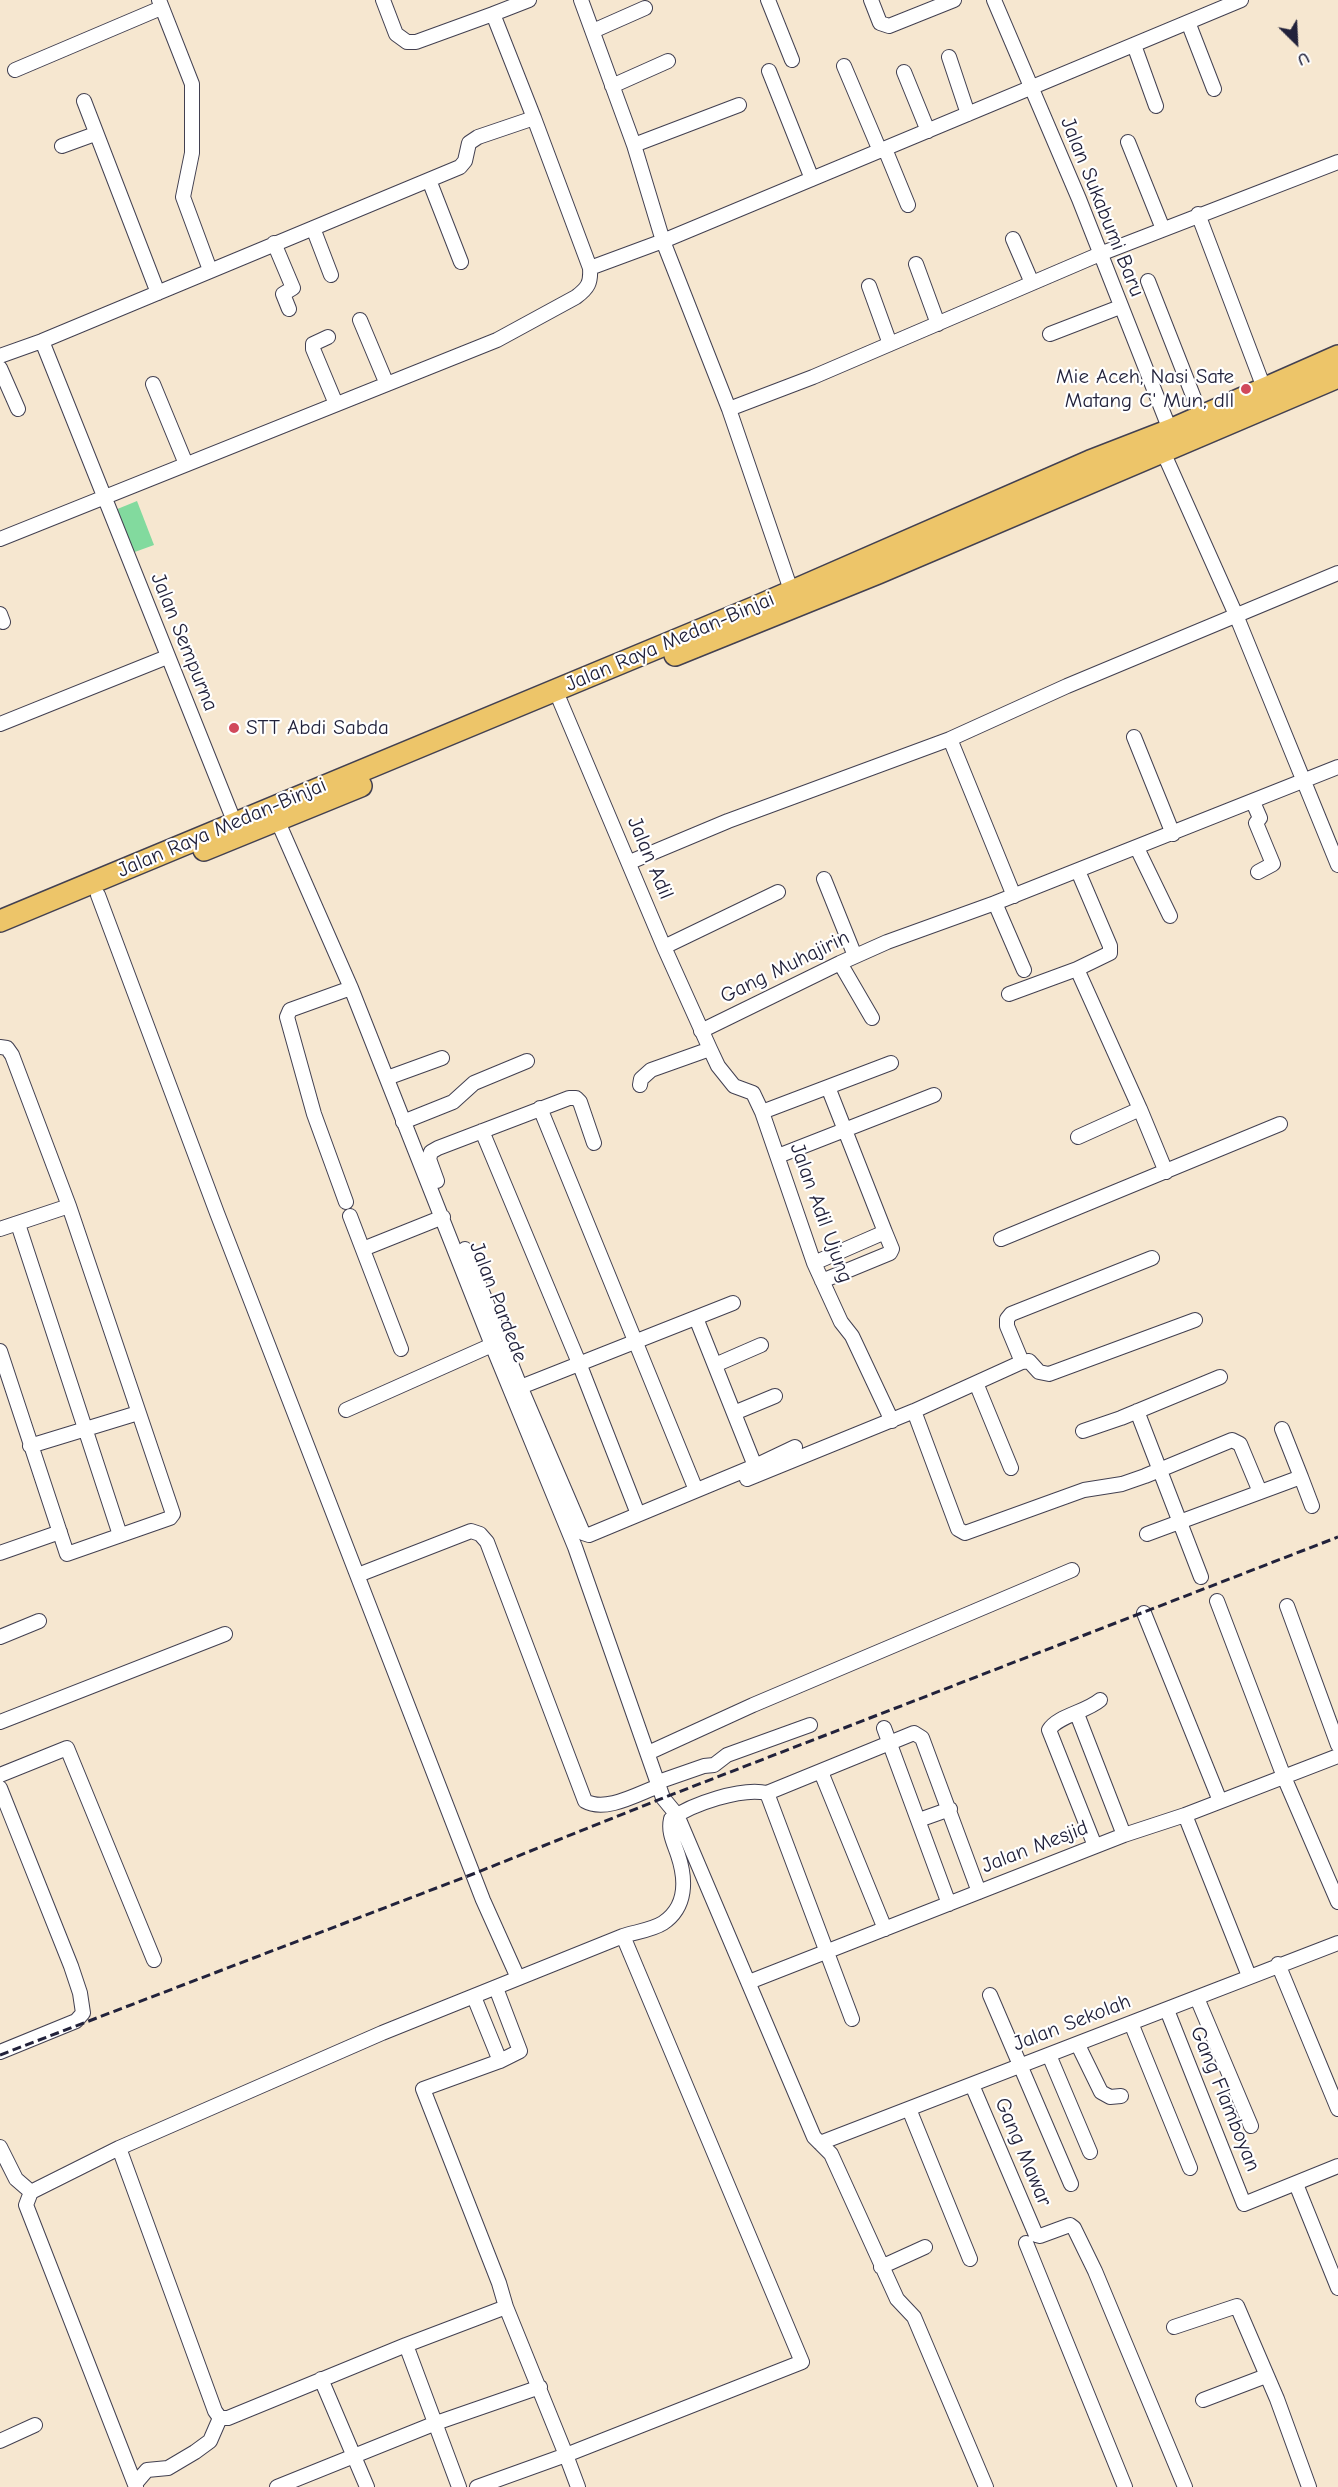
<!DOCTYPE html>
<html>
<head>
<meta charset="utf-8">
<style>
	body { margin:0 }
	#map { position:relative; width:1338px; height:2487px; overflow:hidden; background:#f6e7d0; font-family:"Comic Neue",sans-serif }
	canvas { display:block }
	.north { position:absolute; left:1266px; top:12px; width:60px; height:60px; -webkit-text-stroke:4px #fff; paint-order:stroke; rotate:156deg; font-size:16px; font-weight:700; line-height:24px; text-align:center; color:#22223b }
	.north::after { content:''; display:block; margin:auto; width:21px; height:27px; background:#22223b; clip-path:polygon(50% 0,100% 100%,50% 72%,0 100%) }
</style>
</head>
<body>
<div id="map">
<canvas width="1338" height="2487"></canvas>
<div class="north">U</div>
</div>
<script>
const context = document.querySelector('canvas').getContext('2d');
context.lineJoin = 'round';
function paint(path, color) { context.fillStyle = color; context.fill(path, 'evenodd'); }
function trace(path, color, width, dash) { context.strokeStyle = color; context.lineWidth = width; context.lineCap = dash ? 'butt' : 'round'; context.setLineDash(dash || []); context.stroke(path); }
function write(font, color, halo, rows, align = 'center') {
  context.font = font + ' "Comic Neue",sans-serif'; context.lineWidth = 4.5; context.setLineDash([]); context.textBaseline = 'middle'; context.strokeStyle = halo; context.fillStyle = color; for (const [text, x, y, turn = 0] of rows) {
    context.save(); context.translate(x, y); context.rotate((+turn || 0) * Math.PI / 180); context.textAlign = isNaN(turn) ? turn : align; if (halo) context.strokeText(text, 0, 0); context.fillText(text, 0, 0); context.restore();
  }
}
paint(new Path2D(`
	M137 501 154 545 132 553 115 510Z`), '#82da9e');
const minor = new Path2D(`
	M159 0 192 84V153L183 197 210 270
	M581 0 634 145 663 241 729 409 794 599
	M768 0 792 60
	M871 0 880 23 889 26 954 0
	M994 0 1079 199 1170 430
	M493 14 529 0
	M1188 22 1214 89
	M593 31 645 8
	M1134 45 1156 106
	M949 57 968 114
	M844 66 880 151
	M15 70 161 8
	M769 71 812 179
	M904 72 928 131
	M612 86 668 61
	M84 101 158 293
	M1128 142 1163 229
	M634 145 739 105
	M62 146 95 134
	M885 149 908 205
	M429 180 461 262
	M1198 214 1264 388
	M313 228 331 275
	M1013 239 1032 283
	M274 243 293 288 283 294 289 309
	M916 264 938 324
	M590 268 663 241 1241 0
	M1148 281 1201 416
	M869 286 890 344
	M360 320 386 382
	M1050 334 1120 307
	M328 337 313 344V349L336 404
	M42 341 238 831
	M0 356 42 341 460 167 465 161 469 143 478 137 534 118 493 14 416 42H407L396 34 383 0
	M0 368 18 409
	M153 384 186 464
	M729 409 813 377 1100 254 1338 162
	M1160 445 1236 615 1338 865
	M0 539 497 340 576 297C588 288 591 283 590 268L534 118
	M0 614 3 622
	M560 701 664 947 710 1049 718 1066 734 1086 753 1093 762 1112 814 1263 841 1322 852 1336 892 1421
	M0 724 167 657
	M1134 737 1173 834
	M950 739 1014 896
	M1253 802 1260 818 1256 823 1273 864 1258 872
	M275 815 351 988 492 1345 575 1547 663 1798 677 1815 814 2137 831 2154 897 2299 914 2317 986 2487
	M1137 848 1170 916
	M630 862 728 821 950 739 1067 686 1338 573
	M1078 871 1110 946V953L1077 969 1140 1109 1166 1172
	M824 879 855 956
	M98 895 217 1213 483 1900 518 1978
	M995 903 1024 970
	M664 947 778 892
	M840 963 872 1018
	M1009 994 1077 969
	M701 1031 840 963 887 942 995 903 1338 767
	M0 1047 7 1048 12 1055 69 1206 171 1508 173 1514 170 1518 67 1554 0 1351
	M387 1078 442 1058
	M640 1085 641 1079 651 1070 710 1049
	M540 1108 696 1490
	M762 1112 891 1063
	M403 1122 453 1102 474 1083 527 1061
	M482 1131 579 1363 638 1514
	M1078 1137 1140 1109
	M778 1156 934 1095
	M437 1181 429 1159 431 1152 438 1148 569 1098H576L580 1102 594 1143
	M346 1202 314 1114 287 1017 290 1010 351 988
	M350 1216 401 1349
	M18 1224 120 1535
	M0 1229 69 1206
	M1001 1239 1280 1124
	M363 1249 443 1217
	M465 1249 520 1386 583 1533 589 1535 755 1466 795 1447
	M814 1263 885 1232 828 1087
	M822 1281 890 1253 892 1249 885 1232
	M696 1318 755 1466
	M1022 1362 1029 1361 1039 1372 1049 1374 1195 1320
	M715 1365 761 1345
	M976 1383 1011 1468
	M513 1390 733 1303
	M346 1410 492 1345
	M914 1411 958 1529 965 1533 1084 1490 1122 1484 1145 1476 1232 1440 1240 1444 1260 1492
	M1137 1411 1201 1577
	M734 1413 775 1396
	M1083 1431 1121 1418 1220 1377
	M30 1446 138 1413
	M1301 1477 1312 1506
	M747 1479 914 1411 1022 1362 1007 1326V1319L1011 1314 1152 1258
	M1147 1534 1301 1477 1282 1429
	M0 1553 60 1532
	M358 1575 471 1531 480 1534 487 1542 585 1801C606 1813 639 1793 659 1786
	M1217 1601 1284 1777 1338 1902
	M1287 1606 1338 1745
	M1144 1613 1220 1801
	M0 1637 39 1621
	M1077 1714 1124 1835
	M0 1722 225 1634
	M884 1728 949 1904
	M648 1753 753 1705 1072 1570
	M821 1772 885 1929
	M0 1775 67 1748 154 1960
	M658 1782 704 1766 714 1765 727 1755 810 1725
	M0 1788 71 1966 80 1993 83 2013 76 2021 0 2052
	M767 1793 852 2019
	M1185 1815 1249 1976
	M919 1820 950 1809
	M1095 1846 1049 1730C1057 1716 1086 1712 1100 1700
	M1278 1964 1338 2109
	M749 1982 1124 1835 1185 1815 1338 1756
	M990 1995 1071 2184
	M474 1997 500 2061
	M1197 1998 1251 2126
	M1167 2010 1244 2204 1338 2166
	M1131 2023 1190 2168
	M1078 2045 1101 2092 1110 2097 1121 2096
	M1049 2055 1090 2152
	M972 2085 1036 2235 1040 2236 1070 2225 1074 2228 1095 2271 1185 2487
	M909 2109 970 2259
	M820 2143 1338 1943
	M0 2147 16 2179 31 2192
	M119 2148 31 2192 26 2205 136 2487
	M1296 2184 1338 2288
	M1026 2243 1125 2487
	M881 2267 925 2247
	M506 2307 406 2345 228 2418H220L215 2411 119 2148 382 2033 623 1936C635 1932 652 1930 663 1923 687 1907 686 1879 678 1855 674 1843 668 1832 671 1819 692 1804 742 1787 767 1793L914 1733 922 1738 979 1892
	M1174 2327 1237 2306 1277 2399 1309 2487
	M406 2345 459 2487
	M321 2379 367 2487
	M1203 2400 1266 2376
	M0 2441 35 2425
	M135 2484 147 2470 168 2468 195 2452 210 2441 220 2418
	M277 2487 436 2423 540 2387
	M477 2487 566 2455 506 2307 499 2283 423 2089 500 2061 520 2051 496 1988
	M578 2487 566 2455 802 2362 623 1936`);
const highway = new Path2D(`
	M675 655 878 573 1338 377
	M204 850 361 786
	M0 921 758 606 1090 461 1170 430 1338 356`);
trace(minor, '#424051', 16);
trace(highway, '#424051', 24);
trace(minor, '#fff', 14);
trace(highway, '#edc569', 21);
trace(new Path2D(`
	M0 2055 473 1874 663 1798 1338 1537`), '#22223b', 3, [9, 4.5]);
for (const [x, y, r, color] of [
	[1246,389,6,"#d1495b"],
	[234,728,6,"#d1495b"]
]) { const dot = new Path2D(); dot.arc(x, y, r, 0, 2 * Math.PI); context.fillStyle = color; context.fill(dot); trace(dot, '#fff', 2); }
write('21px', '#22223b', '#fff', [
	["Jalan Sukabumi Baru",1102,207,68],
	["Jalan Sempurna",184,642,68],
	["Jalan Raya Medan-Binjai",670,642,-23],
	["Jalan Raya Medan-Binjai",222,828,-23],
	["Jalan Adil",650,858,67],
	["Gang Muhajirin",785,967,-26],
	["Jalan Adil Ujung",821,1213,70],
	["Jalan Pardede",498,1302,69],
	["Jalan Mesjid",1035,1847,-21],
	["Jalan Sekolah",1072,2023,-21],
	["Gang Flamboyan",1225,2099,68],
	["Gang Mawar",1023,2152,67]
]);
write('21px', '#22223b', '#fff', [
	["Mie Aceh, Nasi Sate",1234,377],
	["Matang C' Mun, dll",1234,401],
	["STT Abdi Sabda",246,728,"left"]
], 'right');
</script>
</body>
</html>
